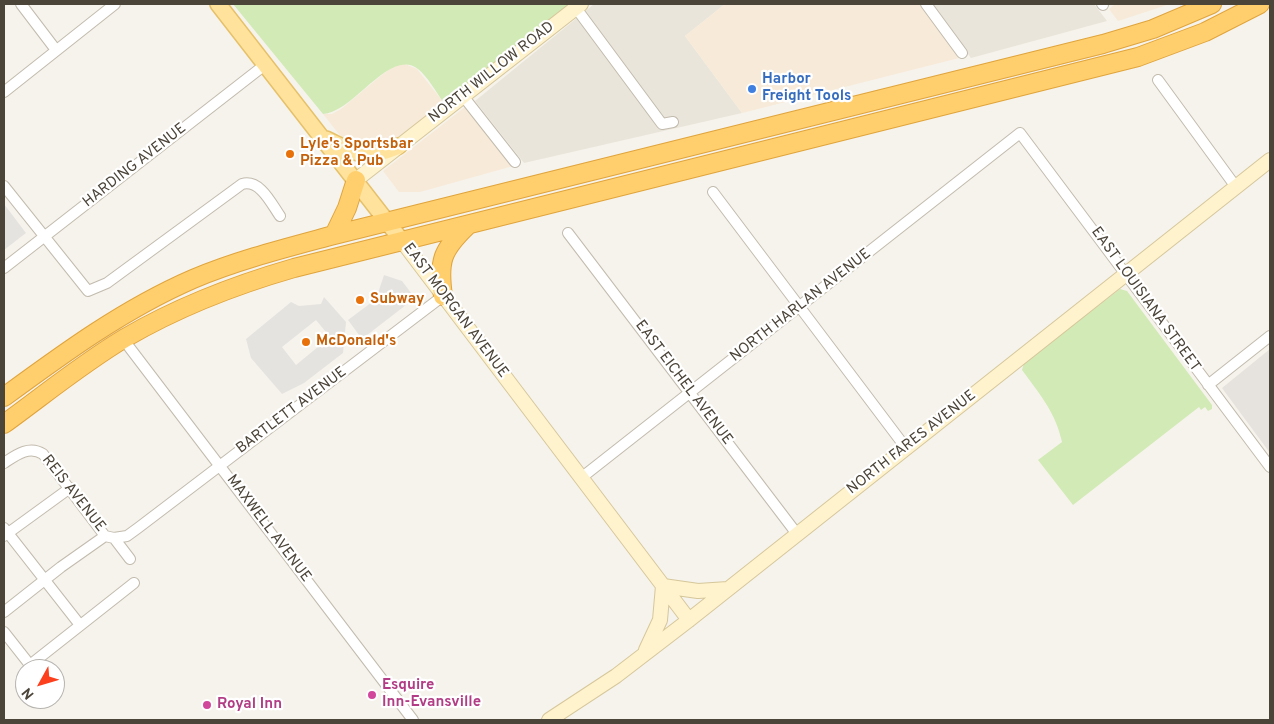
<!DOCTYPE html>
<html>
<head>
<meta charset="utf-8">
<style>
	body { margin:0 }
	#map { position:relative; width:1274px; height:724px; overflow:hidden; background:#f6f3ec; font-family:Overpass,sans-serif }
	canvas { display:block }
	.frame { position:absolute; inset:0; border:5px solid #4b4439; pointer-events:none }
	.north { position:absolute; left:15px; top:659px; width:50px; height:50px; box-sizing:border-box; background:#fff; border:1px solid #b7b4b0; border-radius:50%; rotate:231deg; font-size:14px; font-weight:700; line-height:20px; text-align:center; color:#4b4439 }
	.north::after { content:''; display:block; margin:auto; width:18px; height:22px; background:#fc3f1d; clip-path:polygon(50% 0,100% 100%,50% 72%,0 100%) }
</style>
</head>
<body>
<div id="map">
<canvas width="1274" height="724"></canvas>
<div class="frame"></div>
<div class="north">N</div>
</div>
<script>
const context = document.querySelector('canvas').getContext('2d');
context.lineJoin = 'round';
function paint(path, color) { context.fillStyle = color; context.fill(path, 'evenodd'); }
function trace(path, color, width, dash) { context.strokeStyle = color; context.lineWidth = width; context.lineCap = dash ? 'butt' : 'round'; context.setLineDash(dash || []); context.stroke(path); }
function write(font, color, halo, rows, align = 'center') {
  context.font = font + ' Overpass,sans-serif'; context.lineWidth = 4.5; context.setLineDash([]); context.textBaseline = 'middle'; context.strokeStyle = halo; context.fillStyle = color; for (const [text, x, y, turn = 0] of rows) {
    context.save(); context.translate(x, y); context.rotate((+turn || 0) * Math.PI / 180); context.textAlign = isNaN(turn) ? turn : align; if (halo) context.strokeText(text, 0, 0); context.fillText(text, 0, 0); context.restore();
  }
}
paint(new Path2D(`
	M594 4H725L685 36 742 113 524 163 475 101Z
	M930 4H1094L1107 21 971 58Z`), '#eae5da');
paint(new Path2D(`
	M725 4H919L959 58 742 113 685 36Z
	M1115 4H1170L1118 21 1109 9Z
	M405 64 417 69 444 103 388 146 359 150 342 138 323 114H332L341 109 383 74 396 65Z
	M465 107 513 166 420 192H399L383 171Z`), '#f7ead8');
paint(new Path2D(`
	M1270 349V453L1222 388Z`), '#e6e2dd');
paint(new Path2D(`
	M233 4H571L444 103C436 92 428 77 418 69 390 47 353 113 323 114Z
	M1120 289 1127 291 1212 405V409L1208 411 1205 407 1201 410 1199 407 1073 505 1038 460 1062 442C1056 413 1039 393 1022 370L1024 363Z`), '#d2eab5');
paint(new Path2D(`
	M4 204 26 233 4 250Z
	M384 275 402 281 415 298 362 339 348 320 376 299Z
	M324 297 346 322 343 353 304 383 282 394 251 358 246 339 291 302 299 306 321 304ZM316 320 330 337 296 365 282 347Z`), '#e5e3e0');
const street = new Path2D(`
	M21 4 56 50
	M926 4 962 53
	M1102 4 1103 5
	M576 8 662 124 673 122
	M1158 80 1236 187
	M4 92 115 4
	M463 96 515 162
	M4 186 88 291 107 283 242 184C260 179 271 203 280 216
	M713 192 906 448
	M568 233 797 534
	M4 268 266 64
	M123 339 413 720
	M1208 385 1270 336
	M4 463C16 455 29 445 43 454L105 536 114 538 130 559
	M581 478 1020 133 1270 467
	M4 528 80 625
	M4 536 70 488
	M114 538 127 536 138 528 443 296
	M4 612 61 567 105 536
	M4 632 30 665 134 583`);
const secondary = new Path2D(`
	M356 180 581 4
	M402 241 689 620
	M646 650 660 620 663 586 698 591 728 589
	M549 720 616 676 689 620 1270 160`);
const primary = new Path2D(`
	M218 4 402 241
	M326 139C358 154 364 161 399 146`);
const highway = new Path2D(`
	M334 235 347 208 356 180
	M443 296C438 261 442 250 467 226
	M4 397C64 353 124 309 193 279 238 260 286 248 334 235L1103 44 1153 29 1212 4
	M4 424C44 395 83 363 125 338 178 307 235 285 294 268L1138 57 1205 32 1260 4`);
trace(street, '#c2bbae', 12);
trace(secondary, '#d6c79b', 16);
trace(primary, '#e6c16a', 18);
trace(highway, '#e0a43c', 20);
trace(street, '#fff', 10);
trace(secondary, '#fff3cd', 14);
trace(primary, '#ffe39c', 15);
trace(highway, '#ffcf6e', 18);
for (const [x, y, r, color] of [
	[752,89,5,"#3f7fe0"],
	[290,154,5,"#e8710a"],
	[360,300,5,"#e8710a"],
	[306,342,5,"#e8710a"],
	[372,695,5,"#d1479c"],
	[207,705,5,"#d1479c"]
]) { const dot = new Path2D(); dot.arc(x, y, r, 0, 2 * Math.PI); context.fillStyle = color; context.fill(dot); trace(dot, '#fff', 2); }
write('15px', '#4b4439', '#fff', [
	["NORTH WILLOW ROAD",492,73,-38],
	["HARDING AVENUE",135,166,-38],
	["EAST LOUISIANA STREET",1145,300,54],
	["NORTH HARLAN AVENUE",801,306,-38],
	["EAST MORGAN AVENUE",455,311,53],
	["EAST EICHEL AVENUE",683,383,53],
	["BARTLETT AVENUE",292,411,-37],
	["NORTH FARES AVENUE",912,443,-38],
	["REIS AVENUE",73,494,52],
	["MAXWELL AVENUE",268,529,53]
]);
write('bold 15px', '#366cbe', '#fff', [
	["Harbor",762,80],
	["Freight Tools",762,97]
], 'left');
write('bold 15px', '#c56008', '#fff', [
	["Lyle's Sportsbar",300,145],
	["Pizza & Pub",300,162],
	["Subway",370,300],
	["McDonald's",316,342]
], 'left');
write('bold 15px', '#b23c85', '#fff', [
	["Esquire",382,686],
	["Inn-Evansville",382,703],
	["Royal Inn",217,705]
], 'left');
</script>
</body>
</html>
